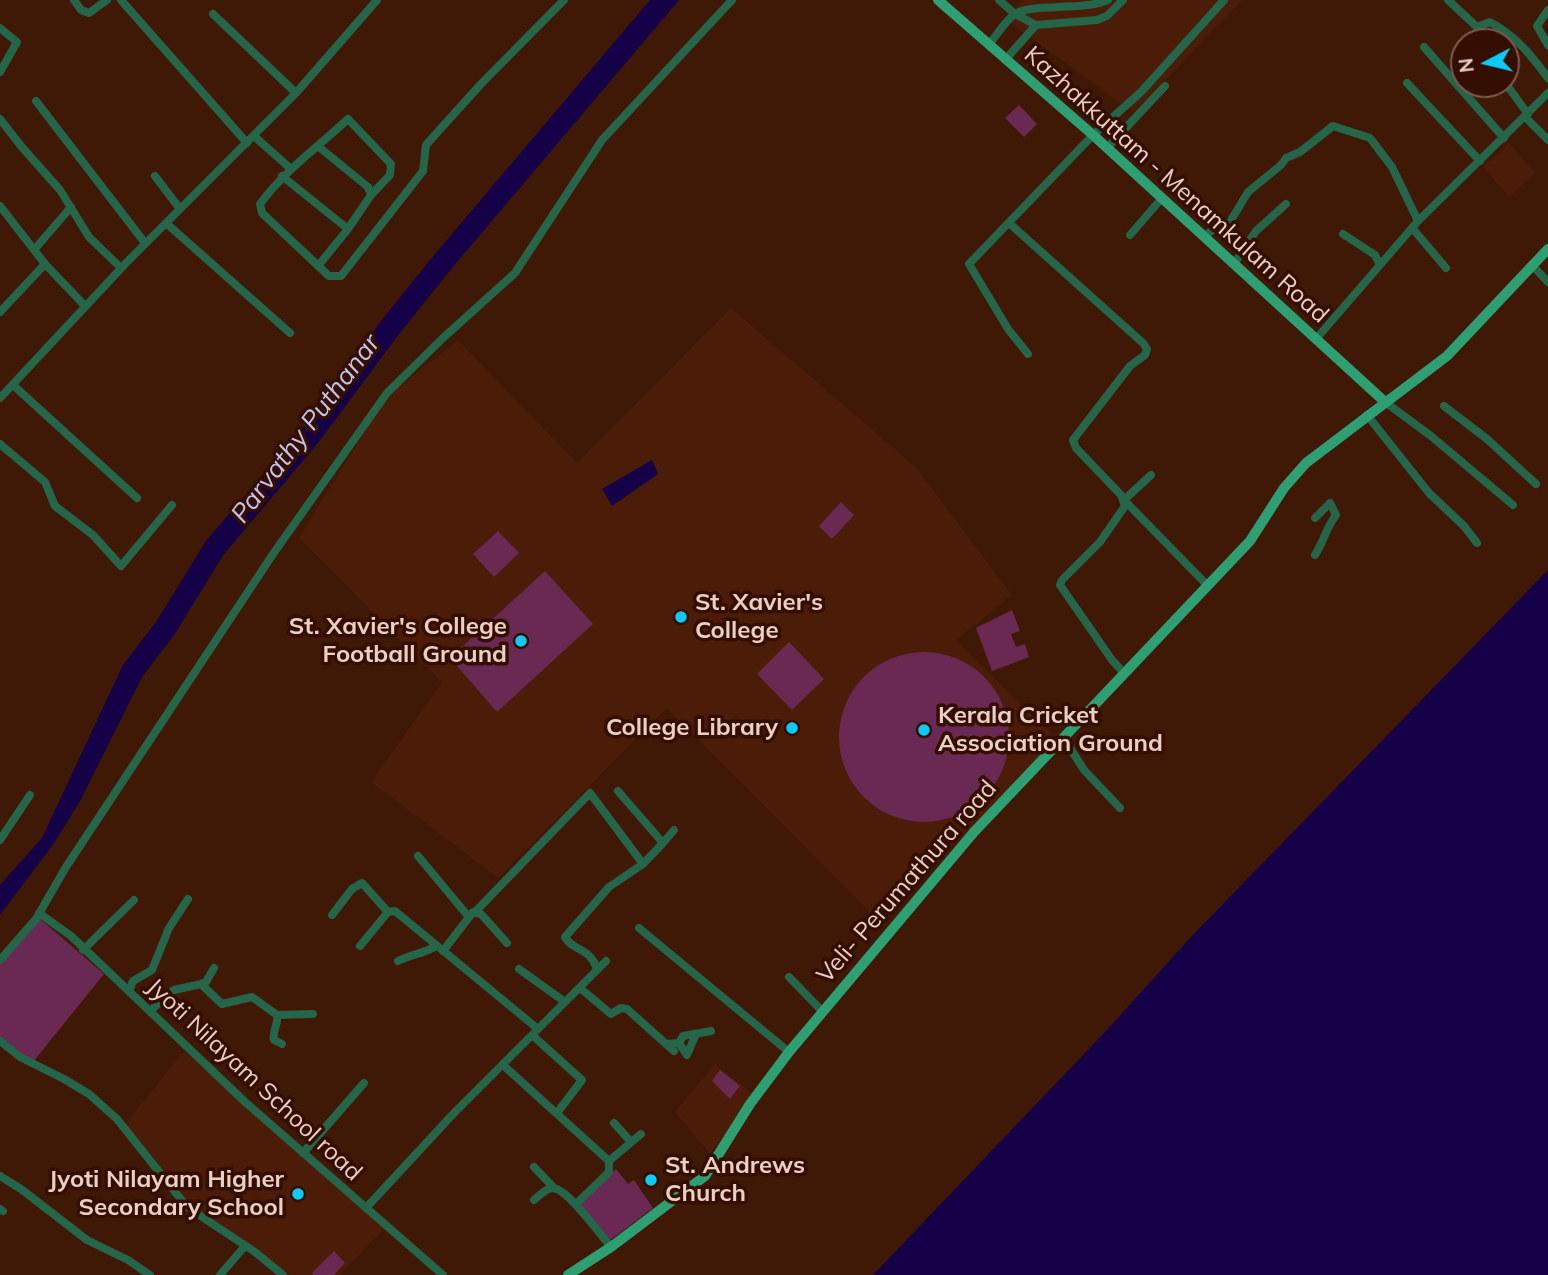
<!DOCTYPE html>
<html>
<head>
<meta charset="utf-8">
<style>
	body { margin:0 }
	#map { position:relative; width:1548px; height:1275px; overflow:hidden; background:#3f1806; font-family:Mulish,sans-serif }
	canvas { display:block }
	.north { position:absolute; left:1450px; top:28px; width:70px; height:70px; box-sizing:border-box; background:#340e00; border:2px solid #7d5b4f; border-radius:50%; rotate:263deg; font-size:19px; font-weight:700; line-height:28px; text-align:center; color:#eacfc5 }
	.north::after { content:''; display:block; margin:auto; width:24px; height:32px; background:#0ccafa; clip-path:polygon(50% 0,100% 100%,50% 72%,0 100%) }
</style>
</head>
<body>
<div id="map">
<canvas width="1548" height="1275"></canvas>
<div class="north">N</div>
</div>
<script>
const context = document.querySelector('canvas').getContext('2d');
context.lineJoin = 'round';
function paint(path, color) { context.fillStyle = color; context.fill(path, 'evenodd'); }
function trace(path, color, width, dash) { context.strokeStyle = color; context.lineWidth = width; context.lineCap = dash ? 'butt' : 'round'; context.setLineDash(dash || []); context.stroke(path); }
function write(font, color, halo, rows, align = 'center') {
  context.font = font + ' Mulish,sans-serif'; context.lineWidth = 7; context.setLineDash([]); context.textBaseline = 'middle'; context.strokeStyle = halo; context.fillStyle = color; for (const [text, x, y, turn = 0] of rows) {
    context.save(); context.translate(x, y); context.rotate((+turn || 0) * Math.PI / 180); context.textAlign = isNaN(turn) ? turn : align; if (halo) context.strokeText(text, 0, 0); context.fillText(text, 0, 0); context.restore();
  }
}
paint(new Path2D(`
	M1022 0H1242L1134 113 1005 19Z
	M1509 143 1536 173 1509 197 1483 167Z
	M731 308 916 467 1012 595 956 640 1058 741 879 921 667 708 498 878 371 782 442 682 299 538 386 397 458 340 577 463Z
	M184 1051 385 1228 340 1275H291L285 1272 187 1202 125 1124Z
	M715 1064 755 1095 710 1154 675 1112Z`), '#4b1c07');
paint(new Path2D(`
	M1019 105 1037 124 1024 137 1005 118Z
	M841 502 854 515 832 539 819 526Z
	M498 531 519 553 494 577 473 554Z
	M545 571 593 624 497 712 450 658Z
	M1012 610 1020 631 1011 634 1016 647 1025 644 1029 657 992 671 976 628Z
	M789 642 824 679 792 710 757 674Z
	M839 737a85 85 0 1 1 170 0a85 85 0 1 1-170 0Z
	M39 918 104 974 33 1062 0 1037V964Z
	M720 1070 740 1086 730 1099 712 1081Z
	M616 1169 628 1184 634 1180 653 1208 609 1241 581 1206 583 1200Z
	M334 1251 345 1263 334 1275H313L312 1273Z`), '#692953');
paint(new Path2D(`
	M650 0H679L452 268 399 334 318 443 224 554 174 635 142 677 79 803 52 846 0 915V885L42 838 123 665 156 622 206 541 301 430 381 321 435 254Z
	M652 460 658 474 612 506 602 489Z
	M1548 570V1275H873L1107 1030 1190 938Z`), '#150147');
trace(new Path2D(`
	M74 0 81 10 89 13 107 0
	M121 0 247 143
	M999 0 1015 14 1036 25
	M1448 0 1477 27 1490 22C1516 36 1531 55 1548 78
	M1548 10 1537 26 1548 45
	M213 14 296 93
	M0 28 17 42 0 72
	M989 44C997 35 1005 21 1015 14 1030 3 1084 11 1108 0
	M1424 47 1504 138
	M1005 60 1036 25 1097 20 1107 16 1123 0
	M1407 83 1480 161
	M1506 84 1528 114
	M36 101 145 243
	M1525 117 1548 140
	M0 119 21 146 60 190 89 237 121 268
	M254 136 291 169
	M1107 148 1165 86
	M155 176 180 209
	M282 176 348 229
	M371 195 390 175 391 164 348 119C318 147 285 170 260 204L262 213 329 276H341L423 171 426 145 480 85 564 0
	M0 206 45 264
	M166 223 290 333
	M1009 223 1143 343 1147 349 1145 355 1130 366 1073 440 1076 448 1121 495 1125 506 1100 542 1062 580 1060 585 1112 660 1124 673
	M1413 229 1446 268
	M1343 234 1375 255 1379 263
	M1130 235 1162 198
	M1204 236 1216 228 1227 227 1248 192 1281 165 1286 158 1300 152 1333 126 1370 138 1392 167 1418 221
	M34 250 71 207
	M1234 264 1256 231 1286 204
	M1532 265 1548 282
	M318 266 348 229 371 195 368 187 319 147
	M0 312 45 264 85 306
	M1316 339 1418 221 1548 93
	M1028 354 1008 329 969 264 1093 135 1141 92 1224 0
	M13 385 137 498
	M0 398 126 263 296 93 377 0
	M1385 402 1431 436 1513 505
	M1444 406 1487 439 1536 484
	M1367 415 1429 493 1464 526 1477 543
	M0 444 45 482 55 506 93 535 121 566 172 505
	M1151 475 1124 500 1208 586
	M1315 555C1324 541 1326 528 1336 515L1330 503 1315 518
	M1063 737 1084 770 1120 808
	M0 840 30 795
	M663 843 674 830
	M418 856 468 916
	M476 911 590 793 643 864
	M39 913 71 936 244 1101 443 1275
	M332 915 352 889 362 883 388 912
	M639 928 789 1052
	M360 946 388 912 395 911 538 1029
	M83 950 134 900
	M443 951 473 912 481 914 507 943
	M0 960 36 919 66 867 273 554 387 393 443 338 515 273 602 140 732 0
	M398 961C412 954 423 954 436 946
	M519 969 565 1002
	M597 970C590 946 573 952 565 937L609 887 643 864 663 843 618 791
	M789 977 823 1012
	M201 984 206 982 214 968
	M580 988 611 1014 621 1008 627 1009 674 1051
	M129 991 133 981 152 970 169 928 188 899
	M150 1011 174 990 201 984 222 1004 252 997 277 1015 313 1014
	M277 1015C279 1024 272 1030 274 1040L282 1044
	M532 1035 582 1080 557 1113
	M0 1041 20 1057 64 1079 89 1094 117 1119 187 1207 255 1252 283 1275
	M679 1043 687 1055 696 1034
	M666 1044 679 1043 683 1036 711 1031
	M503 1065 609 1161V1172L576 1204
	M614 1123 631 1142
	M303 1153 364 1083
	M609 1161 641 1134
	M534 1167 554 1188
	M0 1176 21 1189 87 1240 128 1260 150 1275
	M534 1200C539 1196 545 1189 552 1188 567 1187 600 1235 611 1247
	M366 1208 454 1113 606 961
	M0 1209 3 1211
	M220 1275 245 1246`), '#25654a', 8);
trace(new Path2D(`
	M938 0 1093 135 1385 402
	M568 1275 611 1247 705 1176 750 1104 789 1052 974 832 1250 541 1284 488 1306 463 1447 356 1548 249`), '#2e9f73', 10);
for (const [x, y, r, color] of [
	[681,617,7,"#0ccafa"],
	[521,641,7,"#0ccafa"],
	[792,728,7,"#0ccafa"],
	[924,730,7,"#0ccafa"],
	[651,1180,7,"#0ccafa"],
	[298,1194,7,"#0ccafa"]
]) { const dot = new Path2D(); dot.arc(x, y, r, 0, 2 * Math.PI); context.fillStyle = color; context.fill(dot); trace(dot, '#340e00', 2.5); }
write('24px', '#eacfc5', '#340e00', [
	["Kazhakkuttam - Menamkulam Road",1176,185,42],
	["Veli- Perumathura road",907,882,-49],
	["Jyoti Nilayam School road",254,1080,43]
]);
write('bold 24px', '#eacfc5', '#340e00', [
	["St. Xavier's",695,603],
	["College",695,631],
	["St. Xavier's College",507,627,"right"],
	["Football Ground",507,655,"right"],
	["Kerala Cricket",938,716],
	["Association Ground",938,744],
	["College Library",778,728,"right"],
	["St. Andrews",665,1166],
	["Church",665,1194],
	["Jyoti Nilayam Higher",284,1180,"right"],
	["Secondary School",284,1208,"right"]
], 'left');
write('italic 26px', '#c2c4ee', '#340e00', [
	["Parvathy Puthanar",306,429,-53]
]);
</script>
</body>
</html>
